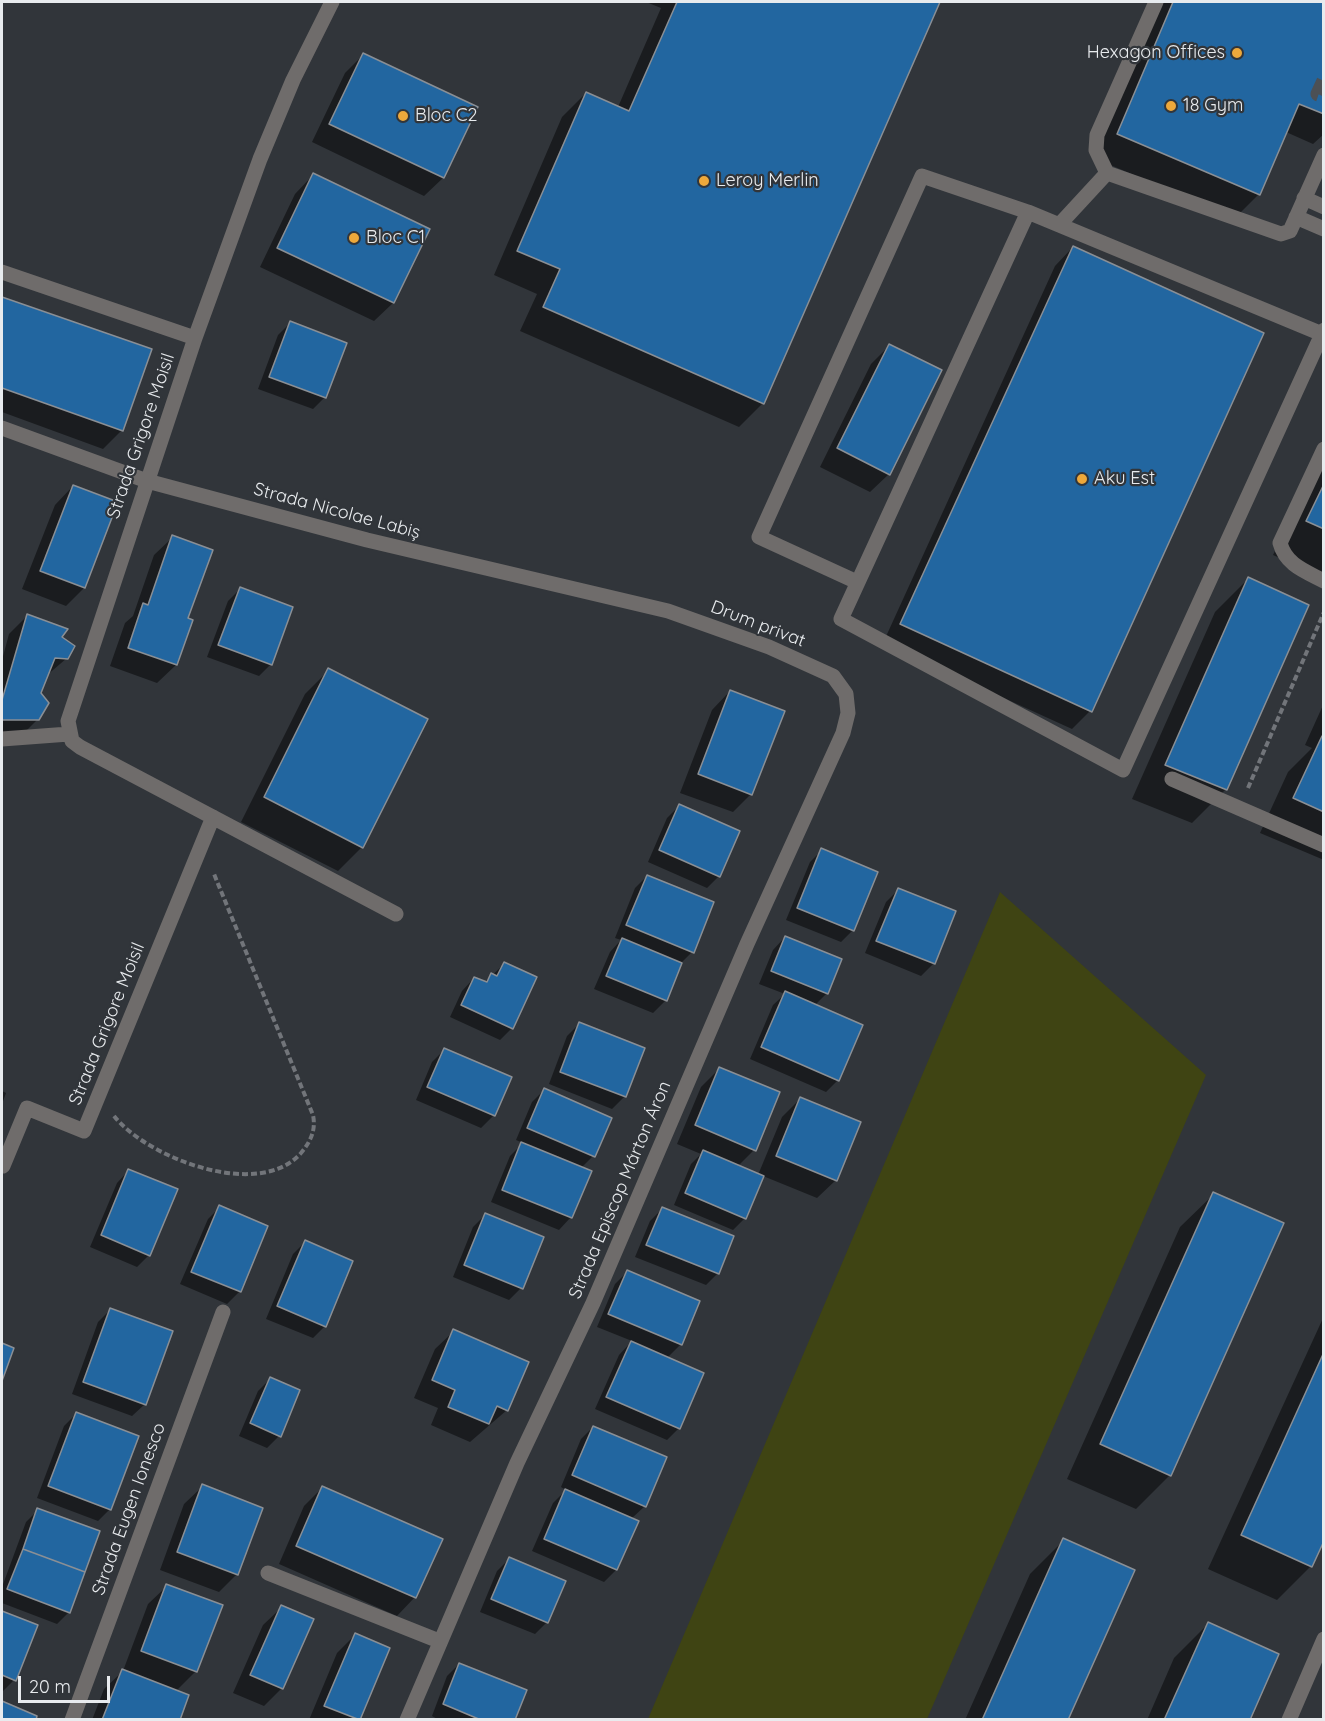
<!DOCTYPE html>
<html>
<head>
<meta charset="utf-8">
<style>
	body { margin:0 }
	#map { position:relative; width:1325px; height:1721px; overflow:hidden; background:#31353a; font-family:Quicksand,sans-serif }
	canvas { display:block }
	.frame { position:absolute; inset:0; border:3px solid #e8ebee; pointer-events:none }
	.scale { position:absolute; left:18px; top:1676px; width:92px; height:27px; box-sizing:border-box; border:3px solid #e8ebee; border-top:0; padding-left:8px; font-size:18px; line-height:21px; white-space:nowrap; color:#e8ebee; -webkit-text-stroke:4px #31353a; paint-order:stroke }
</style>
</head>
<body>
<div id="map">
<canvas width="1325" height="1721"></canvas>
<div class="frame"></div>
<div class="scale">20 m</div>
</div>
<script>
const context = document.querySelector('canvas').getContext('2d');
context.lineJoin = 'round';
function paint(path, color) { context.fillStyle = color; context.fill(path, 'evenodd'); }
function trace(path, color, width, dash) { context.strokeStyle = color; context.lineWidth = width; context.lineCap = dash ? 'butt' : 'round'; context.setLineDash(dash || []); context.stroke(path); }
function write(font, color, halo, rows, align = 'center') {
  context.font = font + ' Quicksand,sans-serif'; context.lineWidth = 4.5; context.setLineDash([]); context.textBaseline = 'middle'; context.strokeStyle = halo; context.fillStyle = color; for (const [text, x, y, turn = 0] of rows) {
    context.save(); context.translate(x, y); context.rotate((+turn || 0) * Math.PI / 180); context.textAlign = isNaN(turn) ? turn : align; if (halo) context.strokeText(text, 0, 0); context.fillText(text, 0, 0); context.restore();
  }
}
paint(new Path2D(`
	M1000 892 1206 1075 927 1719H648Z`), '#3f4413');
paint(new Path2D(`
	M646 2H938L763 403 739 427 520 331 537 294 494 275 562 117 586 93 618 107 661 8Z
	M1160 2H1324V134L1313 144 1286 132 1259 194 1235 218 1094 158Z
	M363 55 476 108 443 178 424 196 312 142 345 73Z
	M313 175 428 230 393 303 374 321 260 267 295 194Z
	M1073 247 1090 711 1072 729 883 643 1055 266Z
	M2 299 150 350 122 430 103 449 2 412Z
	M290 323 325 397 313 409 258 389 278 335Z
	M890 345 889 474 870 492 820 467 871 364Z
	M1324 451V578L1273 555Z
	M73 486 84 588 66 606 22 589 55 505Z
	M173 537 186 619 191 621 176 665 157 683 110 666 125 623 133 616 154 555Z
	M1249 578 1226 789 1192 823 1132 799 1215 612Z
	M240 589 271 664 259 676 207 657 228 601Z
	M27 616 60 638 67 658 46 676 40 693 38 719 19 738H2V660L9 634Z
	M329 670 362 847 338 871 241 822 305 694Z
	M730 691 751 794 733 812 680 793 712 710Z
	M1324 703V860L1260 833 1288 772 1312 748 1305 745Z
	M679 806 719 876 707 888 648 862 667 818Z
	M822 850 853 930 841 942 786 920 810 862Z
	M647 876 692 952 680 964 665 1001 653 1013 594 989 610 952 621 940 615 938 635 888Z
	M898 890 954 912 933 964 921 976 865 953 886 902Z
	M785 937 840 960 826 994 814 1006 838 1080 826 1092 750 1059 773 1005 785 994 759 984 773 950Z
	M504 964 512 1028 500 1040 450 1017 462 991 474 978 484 983Z
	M579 1024 643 1049 625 1096 612 1109 549 1084 567 1036Z
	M444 1050 510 1078 493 1116 481 1128 416 1100 432 1062Z
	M719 1069 754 1150 738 1166 758 1175 782 1117 800 1099 836 1180 817 1198 763 1176 745 1218 733 1230 674 1205 691 1164 701 1154 677 1144 701 1087Z
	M544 1090 610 1118 593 1156 581 1168 571 1217 559 1230 491 1202 510 1156 523 1143 516 1140 532 1102Z
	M2 1091 6 1093 2 1104Z
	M129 1170 149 1255 137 1267 90 1247 117 1183Z
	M1214 1194 1170 1475 1136 1509 1067 1479 1180 1227Z
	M220 1207 240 1291 227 1304 180 1284 208 1219Z
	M662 1209 718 1273 706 1285 635 1257 650 1221Z
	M485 1215 521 1288 509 1300 453 1277 473 1227Z
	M305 1242 325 1326 313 1338 266 1319 293 1254Z
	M627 1272 681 1344 667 1358 679 1428 667 1440 595 1409 619 1355 632 1341 597 1327 615 1284Z
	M110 1310 145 1404 132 1416 72 1394 98 1322Z
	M1324 1316V1538L1311 1566 1277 1600 1208 1569Z
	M454 1331 507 1410 470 1442 431 1425 438 1408 414 1398 435 1349Z
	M270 1379 279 1436 267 1448 239 1436 258 1391Z
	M76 1414 110 1509 98 1521 37 1498 64 1426Z
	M593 1427 645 1506 631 1519 616 1570 604 1582 532 1551 553 1503 566 1490 561 1487 581 1439Z
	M203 1486 237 1574 219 1592 160 1570 184 1504Z
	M322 1488 415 1597 397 1616 279 1564 304 1506Z
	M38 1510 69 1612 57 1624 2 1603V1587L26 1522Z
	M1064 1540 1066 1720H965L1030 1574Z
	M509 1559 547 1622 535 1634 480 1612 497 1571Z
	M167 1586 196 1671 175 1692 178 1720H92L104 1689 123 1671 148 1604Z
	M282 1607V1688L264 1706 233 1693 263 1625Z
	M2 1612 36 1626 14 1680 2 1692Z
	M1208 1624 1248 1720H1147L1174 1658Z
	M355 1635 388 1649 358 1720H309L337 1653Z
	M459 1664 513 1720H439L432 1716 447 1676Z`), '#0007');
const building = new Path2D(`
	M677 2H940L764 404 543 307 560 269 517 251 586 92 629 111Z
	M1173 2H1324V114L1299 104 1260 195 1117 134Z
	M363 53 478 107 444 178 329 124Z
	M313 173 430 229 394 303 277 248Z
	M1073 246 1264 333 1092 712 900 624Z
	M2 297 152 349 123 431 2 388Z
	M290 321 347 343 326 398 269 377Z
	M889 344 942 370 890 475 837 448Z
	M1324 484V529L1306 521Z
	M73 485 118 502 85 588 40 571Z
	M172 535 213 550 188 618 193 620 177 665 128 648 143 603 148 605Z
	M1248 577 1309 605 1227 790 1165 765Z
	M240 587 293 607 272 665 218 645Z
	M27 614 68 629 62 637 75 646 68 659 55 658 41 693 49 703 39 720H2V700Z
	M328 668 428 719 363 848 264 797Z
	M730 690 785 711 752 795 698 774Z
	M1322 736 1324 737V812L1293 798Z
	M679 804 740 831 720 877 659 850Z
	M821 848 878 872 854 931 797 908Z
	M647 875 714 902 694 953 626 925Z
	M898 888 956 911 935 964 876 941Z
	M785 936 842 959 828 994 771 971Z
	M622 938 682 963 667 1001 606 976Z
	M504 962 537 977 513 1029 461 1005 474 977 487 982 491 973 497 976Z
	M785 991 863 1025 839 1081 761 1047Z
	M579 1022 645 1048 626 1097 560 1072Z
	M444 1048 512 1077 495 1116 427 1087Z
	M719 1067 780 1092 756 1151 695 1125Z
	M544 1088 612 1118 595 1157 527 1128Z
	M800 1097 861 1122 837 1181 776 1156Z
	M521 1142 592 1171 572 1218 502 1190Z
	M703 1150 764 1176 746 1219 685 1193Z
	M128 1169 178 1189 150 1256 101 1235Z
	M1213 1192 1284 1223 1171 1476 1100 1444Z
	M219 1205 268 1226 241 1292 191 1272Z
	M662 1207 734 1236 719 1274 646 1245Z
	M485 1213 544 1237 523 1289 464 1265Z
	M305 1240 353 1261 326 1327 277 1306Z
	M627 1270 700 1301 682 1345 608 1314Z
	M110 1308 173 1331 146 1405 83 1382Z
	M453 1329 529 1362 508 1411 497 1406 489 1424 448 1407 455 1390 432 1380Z
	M631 1341 704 1373 680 1429 606 1397Z
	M2 1343 14 1348 2 1381Z
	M1324 1352V1541L1312 1567 1241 1535Z
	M270 1377 300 1390 281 1437 250 1423Z
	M76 1412 139 1436 111 1510 48 1486Z
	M593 1426 667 1457 646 1507 572 1475Z
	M202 1484 263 1508 238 1575 177 1552Z
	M322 1486 443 1539 416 1598 296 1546Z
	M565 1489 639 1521 617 1570 544 1539Z
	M37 1508 100 1531 85 1572 23 1549Z
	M1063 1538 1135 1570 1068 1720H982Z
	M23 1549 85 1572 70 1613 7 1589Z
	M509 1557 566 1581 548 1623 491 1599Z
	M166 1584 223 1605 197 1672 141 1651Z
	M281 1605 314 1619 283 1689 250 1675Z
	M2 1611 38 1625 16 1681 2 1675Z
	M1208 1622 1279 1654 1250 1720H1164Z
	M355 1633 390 1648 360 1720 324 1706Z
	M459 1663 527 1690 515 1720H481L443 1704Z
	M122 1669 189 1695 180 1720H102Z
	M2 1701 37 1716 36 1720H2Z`);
paint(building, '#2266a0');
trace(building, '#8a8f95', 1.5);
trace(new Path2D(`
	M1324 81 1318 94 1324 96`), '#4c5055', 15, [15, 8]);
trace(new Path2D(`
	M1248 788 1324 612
	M114 1116C147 1158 259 1201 301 1153 311 1141 316 1130 313 1115L214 874`), '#72757a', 4, [6, 3]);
trace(new Path2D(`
	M332 2 293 80 260 159 195 338 68 721 72 741 80 747 396 914
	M1156 2 1097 135 1096 150 1107 173 1281 234 1290 231 1324 155
	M1304 198 1324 207
	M1296 217 1324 229
	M1059 225 1107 173
	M2 272 195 338
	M1322 334 1028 212 841 619 1123 770 1322 334 1324 330
	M2 428 147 481 367 540 668 611 769 647 833 676 846 694 848 713 843 733 747 944 593 1303 517 1463 407 1720
	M1324 449 1280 543C1286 565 1305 571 1324 581
	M857 582 759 537 922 176 1028 212
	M2 739 69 734
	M1172 779 1324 845
	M3 1166 27 1108 84 1131 213 817
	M268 1573 439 1641
	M72 1720 223 1312
	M1289 1720 1324 1639`), '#6f6c6b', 15);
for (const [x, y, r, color] of [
	[1237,53,6,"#eda83b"],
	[1171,106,6,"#eda83b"],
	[403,116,6,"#eda83b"],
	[704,181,6,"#eda83b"],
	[354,238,6,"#eda83b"],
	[1082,479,6,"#eda83b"]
]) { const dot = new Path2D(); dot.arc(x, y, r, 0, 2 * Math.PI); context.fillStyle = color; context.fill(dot); trace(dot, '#31353a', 2); }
write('18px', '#e8ebee', '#31353a', [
	["Hexagon Offices",1225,53,"right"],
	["18 Gym",1183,106],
	["Bloc C2",415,116],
	["Leroy Merlin",716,181],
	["Bloc C1",366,238],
	["Aku Est",1094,479]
], 'left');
write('18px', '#e8ebee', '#31353a', [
	["Strada Grigore Moisil",141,436,-71],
	["Strada Nicolae Labiș",337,511,15],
	["Drum privat",758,624,21],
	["Strada Grigore Moisil",107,1024,-68],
	["Strada Episcop Márton Áron",620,1190,-67],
	["Strada Eugen Ionesco",129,1509,-70]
]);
</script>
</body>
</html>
